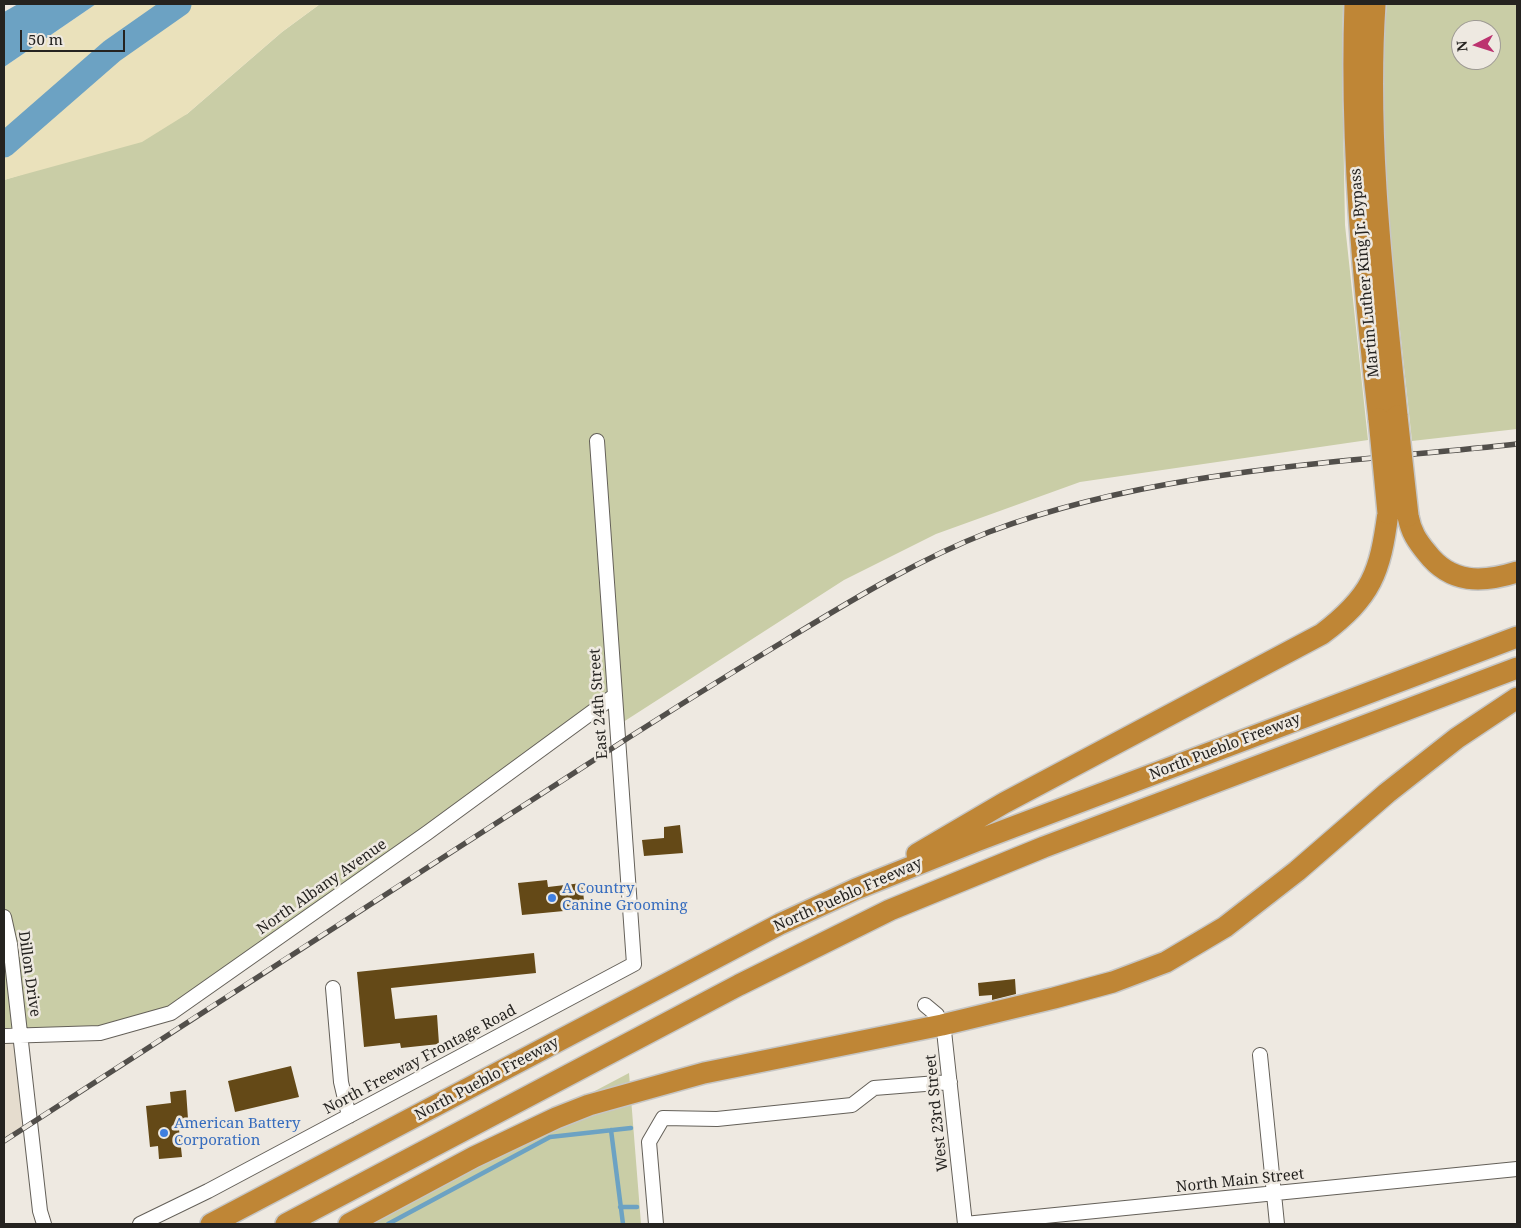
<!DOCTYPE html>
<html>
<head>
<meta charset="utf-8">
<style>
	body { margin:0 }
	#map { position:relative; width:1521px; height:1228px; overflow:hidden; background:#eee9e1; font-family:"Noto Serif",serif }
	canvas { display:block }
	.frame { position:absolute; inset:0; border:5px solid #252320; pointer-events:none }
	.north { position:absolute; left:1451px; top:20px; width:50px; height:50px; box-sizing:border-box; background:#eee9e1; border:1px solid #9e9a94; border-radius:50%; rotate:265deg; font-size:14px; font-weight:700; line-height:20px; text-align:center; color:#252320 }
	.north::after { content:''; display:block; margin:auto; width:18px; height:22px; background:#bc336f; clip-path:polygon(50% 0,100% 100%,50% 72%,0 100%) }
	.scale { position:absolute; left:20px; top:30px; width:105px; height:22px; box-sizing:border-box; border:2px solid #252320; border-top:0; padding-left:6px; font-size:15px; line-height:18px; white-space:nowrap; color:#252320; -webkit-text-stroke:4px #eee9e1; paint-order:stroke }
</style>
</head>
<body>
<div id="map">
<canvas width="1521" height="1228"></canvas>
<div class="frame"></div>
<div class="north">N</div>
<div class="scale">50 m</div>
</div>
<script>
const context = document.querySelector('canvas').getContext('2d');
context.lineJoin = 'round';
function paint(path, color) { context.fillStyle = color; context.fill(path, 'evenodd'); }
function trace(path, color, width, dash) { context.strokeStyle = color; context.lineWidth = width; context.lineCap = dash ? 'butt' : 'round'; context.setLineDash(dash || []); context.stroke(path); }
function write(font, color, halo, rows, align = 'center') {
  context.font = font + ' "Noto Serif",serif'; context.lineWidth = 5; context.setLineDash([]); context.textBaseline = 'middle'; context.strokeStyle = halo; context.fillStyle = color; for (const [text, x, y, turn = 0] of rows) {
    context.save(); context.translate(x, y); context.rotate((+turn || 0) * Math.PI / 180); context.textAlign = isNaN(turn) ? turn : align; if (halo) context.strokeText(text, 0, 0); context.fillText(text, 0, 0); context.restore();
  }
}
paint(new Path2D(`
	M21 1035 30 1124 4 1141V1036Z`), '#e5dcce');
paint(new Path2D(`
	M320 4H1343L1342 65 1345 225 1368 440 1080 482 936 534 844 580 617 726 615 697 171 1013 100 1033 4 1036V180L49 166 187 114 282 32Z
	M1387 4H1517V429L1412 441 1387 210 1381 62ZM1461 30H1491V60H1461Z
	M629 1073 641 1224H343Z`), '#c9cda6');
paint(new Path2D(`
	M96 4H320L282 32 187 114 142 142 4 180V67Z`), '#eae1bb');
paint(new Path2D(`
	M18 4H96L4 67V12Z`), '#6ca2c3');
trace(new Path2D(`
	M611 1130 623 1224
	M620 1207H637
	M388 1224 550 1137 631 1128`), '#6ca2c3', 4.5);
trace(new Path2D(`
	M4 145 112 51 179 4`), '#6ca2c3', 25);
paint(new Path2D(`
	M680 825 683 853 644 856 642 840 664 838V827Z
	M547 880 548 887 582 883 585 909 522 915 518 883Z
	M534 953 536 973 391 988 395 1019 437 1015 439 1044 401 1048 400 1043 364 1047 357 972Z
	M1015 979 1016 994 992 1000V995L979 996 978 983Z
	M291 1066 299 1097 235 1112 228 1081Z
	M186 1090 188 1119 178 1120 182 1157 159 1159 158 1146 150 1147 146 1106 171 1103 170 1092Z`), '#644917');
const minor = new Path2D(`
	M4 917 10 944 40 1211 44 1224
	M333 988 341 1082 349 1116
	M925 1005 937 1015 944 1031 965 1224 1517 1169
	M4 1036 100 1033 171 1013 427 833 614 696
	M1260 1055 1277 1224
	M140 1224 208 1191 634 964 597 441
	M656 1224 649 1142 663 1118 717 1119 852 1105 874 1088 950 1082`);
const highway = new Path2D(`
	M1355 4C1350 143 1363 281 1379 419
	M1375 4C1366 141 1383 279 1397 416
	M1408 516C1411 532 1417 541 1427 553 1451 584 1482 583 1517 572
	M917 854 1004 803 1322 634C1372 596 1380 573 1388 513
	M211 1224 780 924 856 889 976 841 1517 637
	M286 1224 739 985 890 910 1044 847 1517 668
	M349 1224 474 1157 556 1118 589 1105 704 1073 942 1025 1054 998 1113 982 1166 962 1225 927 1297 871 1387 793 1457 738 1517 698`);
trace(minor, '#646059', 16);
trace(highway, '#c6c6c5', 24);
trace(minor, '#fff', 14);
trace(highway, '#bf8636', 21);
const rail = new Path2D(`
	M4 1141C195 1017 386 894 577 771 646 726 716 682 786 640 852 600 917 560 989 532 1155 469 1342 463 1517 444`);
trace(rail, '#524f4b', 5.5);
trace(rail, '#eee9e1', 4, [11]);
const highwayBridge = new Path2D(`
	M1397 416 1408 516
	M1379 419 1388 513`);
trace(highwayBridge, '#c6c6c5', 24, []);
trace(highwayBridge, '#bf8636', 21);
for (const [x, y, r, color] of [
	[552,898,5,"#3f7fe0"],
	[164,1133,5,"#3f7fe0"]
]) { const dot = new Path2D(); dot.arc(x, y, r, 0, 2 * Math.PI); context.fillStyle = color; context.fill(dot); trace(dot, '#eee9e1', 2); }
write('15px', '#252320', '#eee9e1', [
	["Martin Luther King Jr. Bypass",1365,273,-95],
	["East 24th Street",599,704,-94],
	["North Pueblo Freeway",1225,747,-21],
	["North Albany Avenue",322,887,-35],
	["North Pueblo Freeway",848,895,-24],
	["Dillon Drive",29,974,82],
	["North Freeway Frontage Road",420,1060,-28],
	["North Pueblo Freeway",487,1079,-28],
	["West 23rd Street",937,1113,-96],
	["North Main Street",1240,1181,-6]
]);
write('15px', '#366cbe', '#eee9e1', [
	["A Country",562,889],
	["Canine Grooming",562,906],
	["American Battery",174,1124],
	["Corporation",174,1141]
], 'left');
</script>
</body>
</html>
